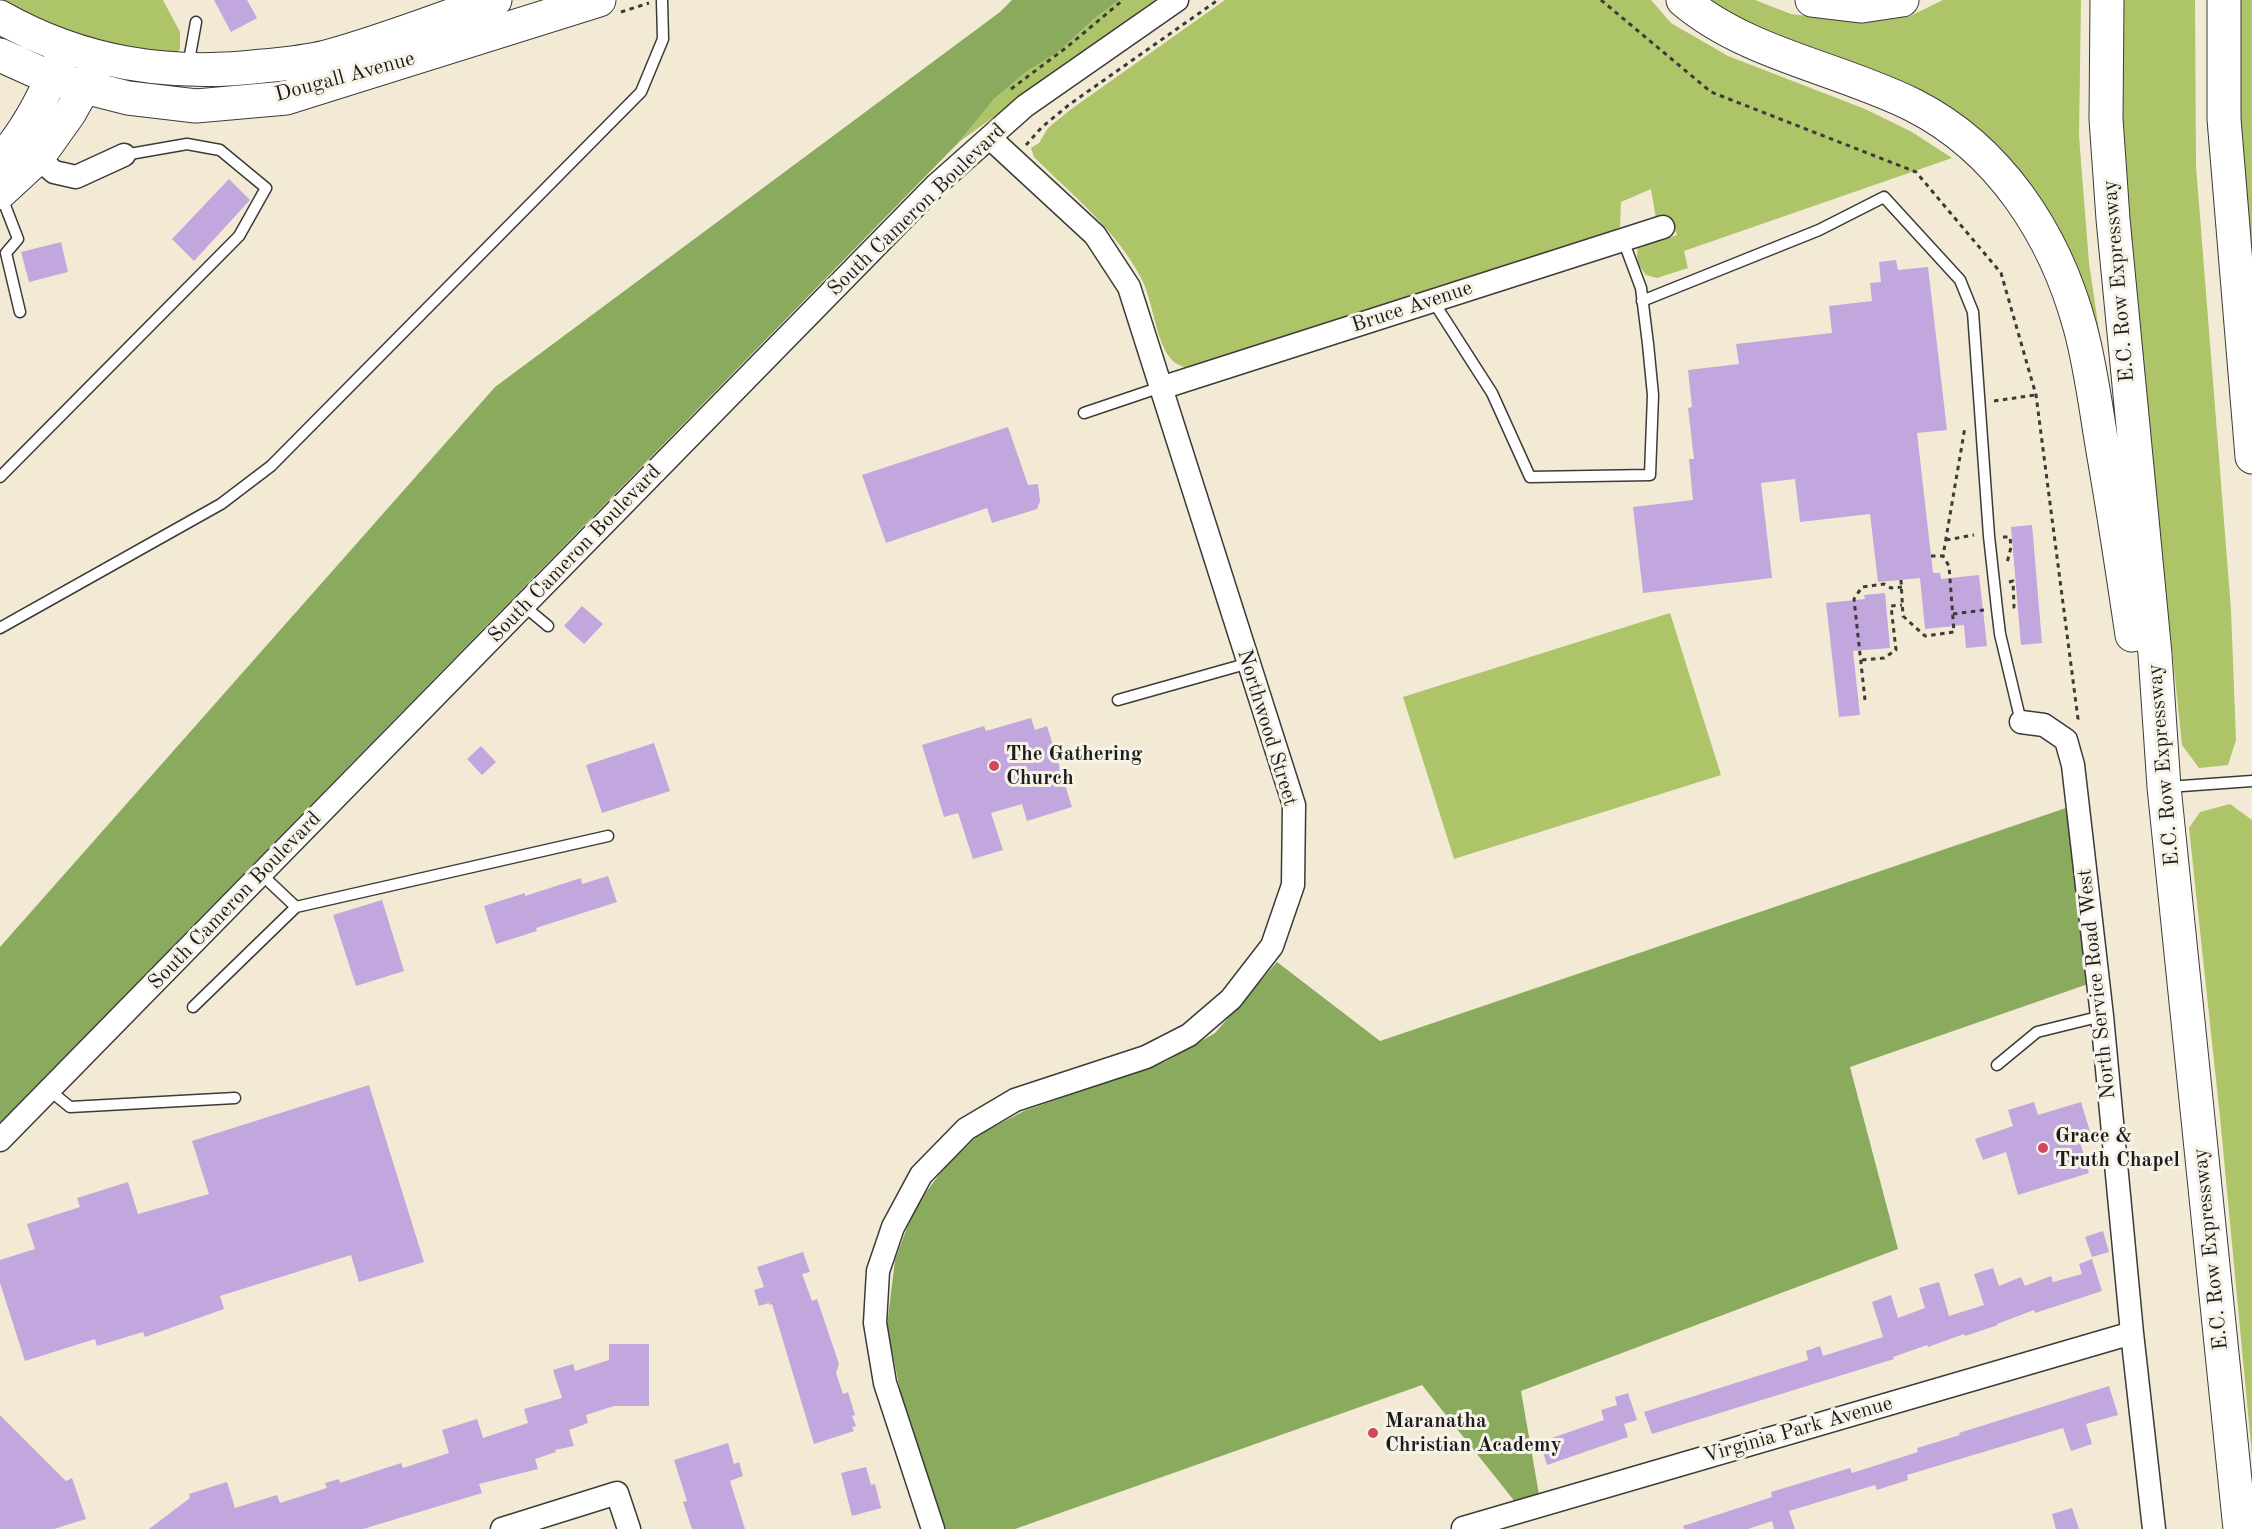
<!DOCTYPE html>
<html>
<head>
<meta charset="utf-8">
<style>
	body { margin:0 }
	canvas { display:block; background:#f2ead5 }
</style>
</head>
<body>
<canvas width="2252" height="1529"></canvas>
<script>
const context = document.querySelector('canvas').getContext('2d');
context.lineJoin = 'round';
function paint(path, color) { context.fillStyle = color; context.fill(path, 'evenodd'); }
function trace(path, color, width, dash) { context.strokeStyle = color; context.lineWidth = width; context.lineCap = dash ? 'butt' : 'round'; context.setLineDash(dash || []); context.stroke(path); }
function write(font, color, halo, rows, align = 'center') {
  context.font = font + ' "Old Standard TT",serif'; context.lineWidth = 6; context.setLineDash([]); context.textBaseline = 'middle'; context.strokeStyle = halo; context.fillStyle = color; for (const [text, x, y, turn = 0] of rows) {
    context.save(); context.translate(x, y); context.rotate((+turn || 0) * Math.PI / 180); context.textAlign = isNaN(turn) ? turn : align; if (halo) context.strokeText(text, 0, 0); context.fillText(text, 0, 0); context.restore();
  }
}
paint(new Path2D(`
	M0 0H163L180 32V49L175 55 156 54 67 34 0 2Z
	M1119 0H1155L959 142 994 99 1026 72 1058 52 1094 19Z
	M1225 0H1651L1671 23 1728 56 1865 109 1912 132 1952 158 1684 251 1688 268 1657 278 1646 275C1639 266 1635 260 1638 248L1677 235 1669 216 1656 219 1651 189 1621 202 1620 227 1602 239 1188 369C1183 366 1175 364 1172 360 1155 341 1154 305 1143 282 1118 231 1073 196 1034 157L1031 148 1039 143 1048 128 1070 110Z
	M1702 0H1755L1791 14 1855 22 1910 16 1943 0H2081L2079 136 2089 263 2104 365 2009 170Z
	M2122 0H2195L2196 166 2231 610 2236 740 2228 765 2199 768 2182 745 2122 169Z
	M2234 0H2252V391Z
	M1670 613 1721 775 1454 859 1403 697Z
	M2230 804 2252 820V1455L2220 1117 2189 828 2200 812Z`), '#adc469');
paint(new Path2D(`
	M1012 0H1119L1094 19 1058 52 1026 72 994 99 959 142 0 1123V947L495 387 1000 12Z
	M2066 808 2088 984 1850 1067 1898 1249 1521 1391 1541 1506 1521 1511 1512 1498 1422 1385 1015 1529H944L903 1405 887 1326 895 1260 914 1209 943 1169 978 1135 1024 1111 1165 1062 1215 1033 1277 962 1380 1041Z`), '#8aaa5d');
paint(new Path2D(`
	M214 0H247L257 18 231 32Z
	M229 179 250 200 194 261 172 239Z
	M61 242 68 272 29 282 21 252Z
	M1896 260 1898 270 1928 267 1947 430 1917 433 1933 573H1940L1941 579 1979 575 1987 646 1966 648 1964 625 1925 629 1920 578 1878 582 1870 514 1800 522 1795 479 1761 483 1772 578 1643 593 1633 507 1693 500 1689 459H1694L1688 408 1692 407 1688 370 1739 364 1736 344 1832 333 1829 306 1872 301 1870 283 1881 282 1879 262Z
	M1008 427 1028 485 1038 484 1040 501 1037 509 992 523 987 508 886 543 862 475Z
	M2032 525 2042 643 2021 645 2011 527Z
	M1885 593 1890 648 1853 651 1860 715 1839 717 1826 603 1865 599 1864 595Z
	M582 606 603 624 584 644 564 626Z
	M1031 718 1035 730 1047 726 1072 807 1027 821 1022 804 991 813 1003 850 973 859 958 813 944 817 922 745 984 726 986 731Z
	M654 743 670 791 602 813 586 765Z
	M481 746 496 762 482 775 467 759Z
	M608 876 617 902 536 928 537 931 496 944 484 906 525 893V896L581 878 582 884Z
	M382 900 404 971 356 986 333 915Z
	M369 1085 424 1262 359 1282 351 1255 220 1296 224 1309 145 1337 143 1332 97 1346 95 1339 25 1361 0 1283V1260L35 1249 27 1224 80 1207 77 1198 128 1182 138 1214 209 1194 192 1141Z
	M2034 1102 2038 1115 2081 1102 2093 1141 2081 1145 2089 1173 2018 1195 2006 1152 1983 1160 1975 1139 2013 1126 2008 1110Z
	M2103 1231 2109 1252 2092 1257 2085 1237Z
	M803 1252 810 1272 802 1274 812 1301 817 1299 839 1364 836 1373 843 1394 848 1392 855 1415 852 1416 856 1426 852 1427 854 1431 814 1444 772 1304 769 1305V1303L759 1306 754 1290 764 1287 757 1267Z
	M2092 1259 2102 1291 2035 1313 2034 1310 1997 1324 1998 1325 1965 1336 1964 1334 1928 1347 1927 1345 1893 1357 1894 1359 1652 1434 1644 1412 1808 1360 1806 1351 1820 1346 1823 1356 1883 1337 1872 1302 1891 1295 1898 1318 1925 1308 1919 1288 1939 1282 1949 1316 1984 1305 1974 1274 1993 1268 1999 1286 2021 1277 2025 1286 2051 1276 2053 1282 2082 1274 2079 1264Z
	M609 1344H649V1406H614L586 1415 588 1423 569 1430 574 1446 555 1450 556 1452 535 1459 538 1469 479 1484 482 1493 363 1529H149L190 1498 189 1494 227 1482 235 1508 277 1495 280 1503 327 1488 325 1483 339 1479 340 1483 401 1463 403 1468 449 1453 442 1430 477 1419 483 1438 528 1423 524 1409 562 1398 553 1370 573 1364 575 1371 609 1360Z
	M2109 1386 2118 1415 2086 1424 2092 1444 2071 1451 2063 1428 1907 1475 1908 1480 1877 1490 1875 1485 1789 1511 1795 1529H1774L1772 1521 1748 1529H1684L1683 1526 1772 1497 1771 1492 1850 1468 1852 1473 1918 1452 1917 1448 1960 1435 1959 1433Z
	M1628 1393 1637 1420 1624 1424 1628 1437 1547 1465 1540 1442 1604 1420 1601 1410 1617 1405 1615 1397Z
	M0 1415 66 1481 72 1478 86 1519 54 1529H0Z
	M728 1443 734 1464 739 1462 743 1476 730 1481 745 1529H692L683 1502 687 1501 674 1460Z
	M866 1467 871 1485 875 1484 881 1508 852 1516 841 1473Z
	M2072 1508 2079 1529H2056L2052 1514Z`), '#c1a7dd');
const lane = new Path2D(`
	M188 66 196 22
	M1 195 18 239 6 253 20 312
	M1433 301 1492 393 1530 477 1650 475 1653 395 1648 344 1641 288 1623 240
	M1642 301 1819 230 1884 197 1960 280 1973 312 1989 536 1997 609 2000 634 2021 722
	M1084 413 1161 387
	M0 477 239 236 266 188 220 150 187 144 124 155
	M524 606 548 626
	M0 628 221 504 271 466 641 92 663 39 662 0
	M1118 700 1249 663
	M2168 787 2252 781
	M261 874 296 907 608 836
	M193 1007 296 907
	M1997 1065 2037 1032 2102 1016
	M49 1090 70 1107 235 1098`);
const street = new Path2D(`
	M38 158 54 172 76 177 124 155
	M1161 388 1663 227
	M2021 722 2044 725 2066 740 2073 765 2102 1016 2132 1333 2154 1529
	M0 1140 936 185 1025 106 1177 0
	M1463 1528 2132 1333
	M502 1529 617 1493 629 1529
	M933 1529 885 1383 875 1323 878 1271 893 1227 921 1175 966 1129 1015 1100 1146 1057 1189 1035 1231 999 1272 946 1293 885 1294 805 1129 287 1095 235 990 138`);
const secondary = new Path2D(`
	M0 160C28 131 45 92 62 56
	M0 193 38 158 70 113 98 63`);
const primary = new Path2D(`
	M0 17C83 64 170 77 263 66 284 64 306 62 326 57 382 42 440 19 495 0
	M0 55 51 78 85 87 128 98 196 106 286 98 599 0`);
const highway = new Path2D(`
	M1683 0C1746 54 1839 68 1913 105 2000 149 2055 235 2080 327 2091 367 2096 410 2103 451 2114 513 2123 574 2132 635
	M1812 0 1862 6 1902 0
	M2107 0 2106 119 2113 219 2155 654 2164 787 2240 1529
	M2224 0V119L2252 457`);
trace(lane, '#3c3b38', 13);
trace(street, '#3c3b38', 25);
trace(secondary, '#3c3b38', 34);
trace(primary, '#3c3b38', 35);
trace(highway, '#3c3b38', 35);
trace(new Path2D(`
	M1601 0 1711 92 1916 172 2001 273 2036 395 2078 719 2076 723
	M621 12 649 3
	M1011 89 1067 47 1123 0
	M1026 145 1042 127 1070 104 1218 0
	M1994 401 2035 395
	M2003 537H2010L2011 547 2007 563
	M1946 540 1974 535
	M1931 556H1943L1965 427
	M1901 580 1903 616 1925 636 1954 632 1949 566 1943 556
	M2009 582 2013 581 2014 607H2011
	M1953 614 1984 610
	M1862 660 1884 658 1896 650 1891 606 1902 605
	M1865 700 1854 599 1862 587 1884 584 1891 588 1902 587`), '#3c3b38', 3, [4.5, 4.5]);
trace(lane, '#fff', 10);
trace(street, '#fff', 22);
trace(secondary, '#fff', 32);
trace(primary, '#fff', 33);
trace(highway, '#fff', 33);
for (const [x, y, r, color] of [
	[994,766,6,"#d1495b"],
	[2043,1148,6,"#d1495b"],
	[1373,1433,6,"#d1495b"]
]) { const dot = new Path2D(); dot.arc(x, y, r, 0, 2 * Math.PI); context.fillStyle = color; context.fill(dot); trace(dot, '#f7f3e8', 2); }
write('21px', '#1c1c1c', '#f7f3e8', [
	["Dougall Avenue",345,77,-15],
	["South Cameron Boulevard",917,210,-44],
	["E.C. Row Expressway",2119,281,-95],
	["Bruce Avenue",1412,307,-18],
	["South Cameron Boulevard",575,554,-46],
	["Northwood Street",1267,728,73],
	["E.C. Row Expressway",2164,765,-95],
	["South Cameron Boulevard",235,901,-46],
	["North Service Road West",2097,984,-96],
	["E.C. Row Expressway",2211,1249,-96],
	["Virginia Park Avenue",1798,1430,-16]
]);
write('bold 21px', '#1c1c1c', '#f7f3e8', [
	["The Gathering",1006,754],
	["Church",1006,778],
	["Grace &",2055,1136],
	["Truth Chapel",2055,1160],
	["Maranatha",1385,1421],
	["Christian Academy",1385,1445]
], 'left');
</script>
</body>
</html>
